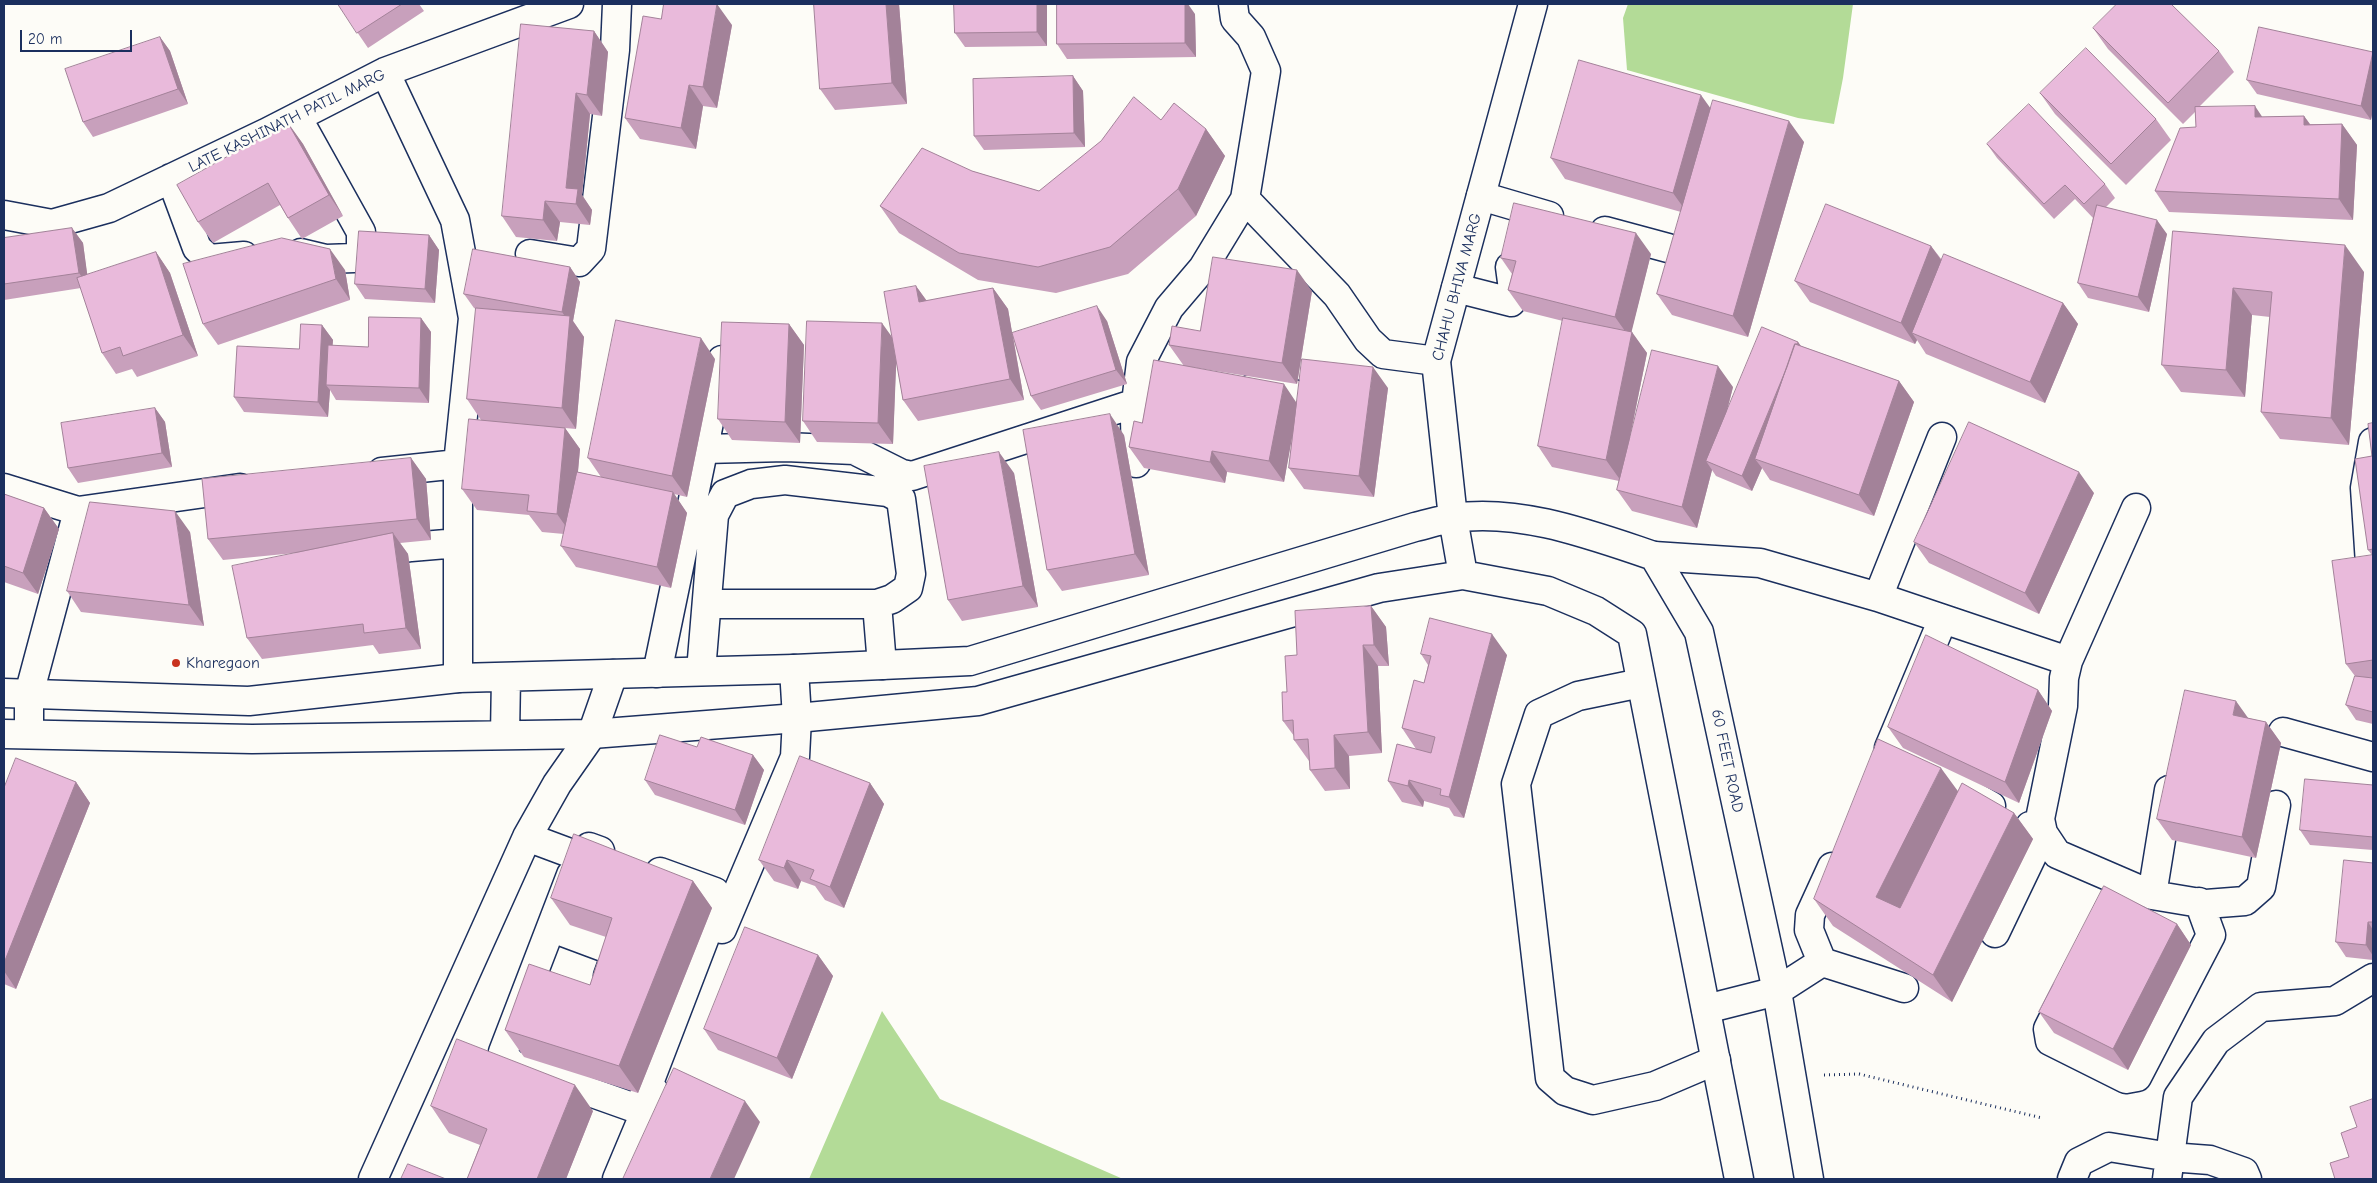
<!DOCTYPE html>
<html>
<head>
<meta charset="utf-8">
<style>
	body { margin:0 }
	#map { position:relative; width:2377px; height:1183px; overflow:hidden; background:#fdfcf7; font-family:"Comic Neue",sans-serif }
	canvas { display:block }
	.frame { position:absolute; inset:0; border:5px solid #1b2f5e; pointer-events:none }
	.scale { position:absolute; left:20px; top:30px; width:112px; height:22px; box-sizing:border-box; border:2px solid #1b2f5e; border-top:0; padding-left:6px; font-size:15px; line-height:18px; white-space:nowrap; color:#1b2f5e; -webkit-text-stroke:4px #fdfcf7; paint-order:stroke }
</style>
</head>
<body>
<div id="map">
<canvas width="2377" height="1183"></canvas>
<div class="frame"></div>
<div class="scale">20 m</div>
</div>
<script>
const context = document.querySelector('canvas').getContext('2d');
context.lineJoin = 'round';
function paint(path, color) { context.fillStyle = color; context.fill(path, 'evenodd'); }
function trace(path, color, width, dash) { context.strokeStyle = color; context.lineWidth = width; context.lineCap = dash ? 'butt' : 'round'; context.setLineDash(dash || []); context.stroke(path); }
function write(font, color, halo, rows, align = 'center') {
  context.font = font + ' "Comic Neue",sans-serif'; context.lineWidth = 5; context.setLineDash([]); context.textBaseline = 'middle'; context.strokeStyle = halo; context.fillStyle = color; for (const [text, x, y, turn = 0] of rows) {
    context.save(); context.translate(x, y); context.rotate((+turn || 0) * Math.PI / 180); context.textAlign = isNaN(turn) ? turn : align; if (halo) context.strokeText(text, 0, 0); context.fillText(text, 0, 0); context.restore();
  }
}
paint(new Path2D(`
	M1628 4H1853L1843 78 1834 124 1798 118 1627 70 1623 18Z
	M882 1011 940 1099 1123 1179H809Z`), '#b3db97');
const street = new Path2D(`
	M385 72 455 220 473 318 458 464V678
	M297 117 361 232V251L354 258 326 259 301 253
	M171 178 197 248 209 259 244 256
	M1481 196 1549 216
	M1245 199 1337 295 1368 340 1383 354 1436 361
	M4 215 52 224 109 208 266 133 385 72 569 4
	M1605 231 1668 248
	M530 254 579 262 591 249 615 50 617 4
	M1456 288 1511 302 1516 296 1512 282 1510 267
	M1253 388 1294 394
	M1135 419 1136 463
	M704 449 786 447 854 450 902 474 912 476 1136 403 1141 362 1169 308 1203 268 1245 199 1266 71 1251 37 1235 19 1233 4
	M382 472 458 464
	M4 488 78 511 240 488
	M368 554 411 547 458 543
	M1654 556 1760 563 1878 597 2068 661 2136 508
	M2370 564 2365 488 2373 442
	M1878 597 1942 437
	M877 604 882 665
	M1943 619 1889 748 1991 806
	M2068 661 2064 678 2063 706 2040 819 2043 833 2057 854 2152 895 2206 904 2245 901 2261 887 2276 805
	M701 671 714 515 725 494 751 484 785 480 888 492 901 499 911 574 908 588 892 599 877 604H707
	M657 673 722 360
	M1641 683 1578 696 1539 714 1516 784 1550 1078 1565 1091 1593 1100 1655 1086 1716 1060
	M2283 732 2373 757
	M29 734V694L78 511
	M527 837 578 856 589 847 600 851
	M571 875 503 1052 511 1064 632 1107 642 1101 718 903 715 892 660 872
	M2152 895 2169 790
	M552 928 611 950 614 959 608 976
	M722 929 795 757 797 718 794 669
	M1995 933 2043 833 2030 826
	M1822 962 1809 930 1810 915 1832 867
	M2066 993 2048 1029 2050 1041 2126 1079 2137 1077 2211 935 2199 902
	M1706 1009 1777 991 1822 962 1904 988
	M373 1179 527 837 557 784 592 734 613 674
	M617 1179 654 1091
	M2072 1179 2079 1162 2109 1147 2170 1157 2210 1160 2244 1172 2247 1179
	M2167 1179 2178 1097 2216 1041 2261 1007 2335 1001 2373 978`);
const secondary = new Path2D(`
	M1463 575 1453 518 1436 361 1533 4
	M4 693 249 701 458 678 794 669 970 661 1415 527C1428 524 1440 520 1453 518 1520 508 1591 535 1654 556L1699 632 1777 991 1809 1179
	M4 734 252 739 592 734 797 718 978 701 1379 588 1463 575 1548 591 1596 611 1632 634 1739 1179
	M505 735 506 677`);
trace(street, '#1b2f5e', 31);
trace(secondary, '#1b2f5e', 31);
trace(new Path2D(`
	M1824 1075 1859 1074 2042 1118`), '#1b2f5e', 3, [1, 4]);
trace(street, '#fdfcf7', 28);
trace(secondary, '#fdfcf7', 28);
paint(new Path2D(`
	M338 4H419L424 11 368 48Z
	M814 4H899L907 104 835 110 820 89Z
	M954 4H1047V46L965 47 955 33Z
	M1195 14 1196 57 1067 59 1057 44Z
	M661 19 732 25 717 108 703 106 696 149 640 139 625 118Z
	M2093 28 2219 51 2234 72 2199 107 2262 117 2304 116 2310 124H2342L2357 145 2353 220 2169 212 2155 191 2196 127 2195 112 2183 124 2108 49Z
	M594 31 608 52 602 116 590 114 582 195 592 210 590 225 560 222 557 241 516 237 502 216Z
	M160 37 170 51 188 104 93 137 83 122Z
	M2373 52V109L2371 120 2257 94 2247 80Z
	M1073 76 1083 91 1085 147 984 150 974 136Z
	M2040 93 2156 119 2171 140 2126 185 2055 114Z
	M1711 108 1804 142 1748 337 1672 315 1657 294 1681 212 1565 179 1551 158Z
	M1161 120 1206 129 1225 156 1196 216 1128 274 1056 293 978 280 899 233 880 206 972 171 1039 191Z
	M288 123 303 144 343 216 302 239 288 218 280 205 213 243 198 222Z
	M1987 144 2105 184 2115 198 2106 207 2167 234 2149 312 2088 298 2078 283 2093 218 2075 199 2054 219 1997 158Z
	M72 228 83 243 87 275 156 252 170 273 198 356 137 377 132 369 116 374 102 353 81 288 4 300V238Z
	M2173 231 2364 272 2349 445 2280 439 2261 412 2270 317 2252 315 2245 397 2181 392 2162 365Z
	M429 235 439 250 435 303 365 299 355 284Z
	M1931 246 1942 260 2063 303 2078 324 2045 403 1926 354 1917 340 1915 344 1810 302 1795 281Z
	M1651 254 1631 332 1647 353 1630 437 1733 387 1727 411 1798 342 1801 346 1899 381 1914 402 1874 516 1770 480 1762 468 1752 491 1716 476 1712 470 1697 528 1632 511 1617 490 1619 481 1552 467 1538 446 1563 321 1523 311 1508 290 1512 274 1501 258Z
	M570 267 580 282 573 321 584 337 576 429 565 428 580 449 578 472 601 477 588 458 715 359 687 497 674 494 687 513 671 588 576 567 561 546 564 534 542 532 529 515 477 510 462 489 481 420 467 399 476 309 474 308 464 294Z
	M345 270 350 300 218 345 203 324Z
	M916 286 927 301 993 288 1008 309 1012 333 1107 321 1127 384 1041 410 1031 396 1013 336 1024 400 918 421 903 400 896 360 893 444 817 442 803 421 892 337Z
	M1312 291 1297 384 1191 367 1297 403 1388 388 1374 497 1304 489 1289 468 1293 430 1284 482 1227 472 1225 483 1144 468 1129 447 1142 423 1184 366 1169 345 1200 331Z
	M421 318 431 332 429 403 336 400 330 390 328 417 244 412 234 397 299 349 322 325 333 340 332 346 368 347Z
	M789 324 804 345 800 443 732 440 718 419Z
	M155 408 165 422 172 467 78 483 68 468Z
	M2373 423V724L2356 720 2346 705 2355 676 2346 664 2372 555 2368 550Z
	M1124 435 1149 575 1062 591 1047 570Z
	M411 458 426 479 431 540 400 543 408 554 421 649 379 654 373 645 262 659 247 638 295 553 223 560 208 539Z
	M1014 473 1038 607 962 621 948 600Z
	M2094 493 2039 614 1929 563 1914 542Z
	M4 494 44 508 59 529 38 594 4 582Z
	M190 532 204 626 81 612 67 591Z
	M1371 606 1386 627 1389 666H1378L1382 753 1349 756 1350 789 1325 791 1310 770V761H1309L1294 740V736L1283 721 1287 692Z
	M1421 654 1507 655 1464 818 1454 816 1449 808 1424 801 1423 807 1402 802 1388 781 1416 749 1402 728 1424 683 1428 665Z
	M2038 690 2052 711 2019 803 1903 748 1888 727Z
	M2248 718 2266 722 2281 743 2256 858 2172 840 2157 819Z
	M697 747 753 755 764 770 745 825 655 795 645 780Z
	M76 782 90 803 16 989 4 984V788Z
	M870 783 884 804 844 908 825 900 815 886 801 881 798 889 774 881 759 860Z
	M2373 785V850L2310 845 2300 830Z
	M1958 792 2014 813 2033 839 1952 1002 1833 926 1814 899Z
	M2373 863V960L2346 957 2336 942Z
	M693 881 712 908 638 1093 524 1057 505 1030 590 985 606 937 570 925 551 898Z
	M2177 924 2191 945 2128 1070 2054 1033 2039 1012Z
	M818 955 833 976 792 1079 718 1050 704 1029Z
	M431 1106 593 1111 566 1179H467L480 1145 449 1133Z`), '#c8a0bc');
paint(new Path2D(`
	M717 4 732 25 717 108 703 87Z
	M886 4H899L907 104 892 83Z
	M1037 4H1047V46L1037 32Z
	M1185 4H1188L1195 14 1196 57 1185 43Z
	M594 31 608 52 602 116 587 95Z
	M160 37 170 51 188 104 178 89Z
	M2373 52V109L2371 120 2361 106Z
	M1073 76 1083 91 1085 147 1074 133Z
	M689 85 703 106 696 149 681 128Z
	M576 93 590 114 582 195 592 210 590 225 576 204 566 188Z
	M1701 95 1716 116 1688 214 1673 193Z
	M2255 106 2269 127 2255 117Z
	M2304 116 2319 137 2304 125Z
	M1789 121 1804 142 1748 337 1733 316Z
	M288 123 303 144 343 216 329 195Z
	M2342 124 2357 145 2353 220 2339 199Z
	M1206 129 1225 156 1196 216 1178 189Z
	M545 201 560 222 557 241 543 220Z
	M2157 220 2167 234 2149 312 2138 297Z
	M72 228 83 243 89 287 79 273Z
	M1636 233 1651 254 1630 338 1615 317Z
	M429 235 439 250 435 303 425 289Z
	M2345 245 2364 272 2349 445 2331 418Z
	M1931 246 1946 267 1912 333 1917 340 1915 344 1901 323Z
	M330 249 345 270 350 300 336 279Z
	M156 252 170 273 198 356 183 335Z
	M570 267 580 282 573 321 584 337 576 429 562 408 569 322 562 312Z
	M1297 270 1312 291 1297 384 1282 363Z
	M916 286 931 307 919 302Z
	M993 288 1008 309 1024 400 1010 379Z
	M2233 288 2252 315 2245 397 2226 370Z
	M2063 303 2078 324 2045 403 2030 382Z
	M1097 306 1107 321 1127 384 1116 370Z
	M421 318 431 332 429 403 419 388Z
	M882 323 897 344 893 444 878 423Z
	M789 324 804 345 800 443 785 422Z
	M322 325 333 340 330 385H326L330 390 328 417 318 402Z
	M1632 332 1647 353 1621 481 1606 460Z
	M701 338 715 359 687 497 672 476Z
	M1798 342 1808 356 1755 459 1762 468 1752 491 1742 476Z
	M1718 366 1733 387 1713 464 1706 461 1712 470 1697 528 1682 507Z
	M1373 367 1388 388 1374 497 1359 476Z
	M1899 381 1914 402 1874 516 1859 495Z
	M1284 384 1298 405 1284 482 1269 461Z
	M155 408 165 422 172 467 162 453Z
	M1110 414 1124 435 1149 575 1135 554Z
	M565 428 580 449 572 535 557 514Z
	M1212 451 1227 472 1225 483 1210 462Z
	M999 452 1014 473 1038 607 1023 586Z
	M411 458 426 479 431 540 417 519Z
	M2079 472 2094 493 2039 614 2025 593Z
	M673 492 687 513 671 588 657 567Z
	M44 508 59 529 38 594 23 573Z
	M175 511 190 532 204 626 189 605Z
	M393 533 408 554 421 649 406 628Z
	M1371 606 1386 627 1389 666 1374 645Z
	M1492 634 1507 655 1464 818 1449 797Z
	M1363 645 1378 666 1382 753 1368 732Z
	M2038 690 2052 711 2019 803 2005 782Z
	M2236 701 2251 722 2233 715Z
	M2266 722 2281 743 2256 858 2242 837Z
	M1334 735 1349 756 1350 789 1335 768Z
	M753 755 764 770 745 825 735 810Z
	M1941 768 1960 794 1895 923 1876 897Z
	M1409 780 1424 801 1423 807 1408 786Z
	M76 782 90 803 16 989 4 971V963Z
	M870 783 884 804 844 908 830 887Z
	M2014 813 2033 839 1952 1002 1933 975Z
	M787 860 801 881 798 889 784 868Z
	M693 881 712 908 638 1093 619 1066Z
	M2368 922 2373 930V956L2366 945Z
	M2177 924 2191 945 2128 1070 2113 1049Z
	M818 955 833 976 792 1079 777 1058Z
	M575 1085 593 1111 566 1179H537Z
	M745 1101 760 1122 734 1179H710Z`), '#a38299');
const building = new Path2D(`
	M338 4H402L357 33Z
	M664 4H717L703 87 689 85 681 128 625 118 643 16 661 19Z
	M814 4H886L892 83 820 89Z
	M954 4H1037V32L955 33Z
	M1057 4H1185V43L1057 44Z
	M2117 4H2171L2219 51 2168 103 2093 28Z
	M521 24 594 31 587 95 576 93 566 188 578 189 576 204 545 201 543 220 502 216Z
	M2259 27 2373 52 2361 106 2247 80Z
	M160 37 178 89 83 122 65 69Z
	M2086 48 2156 119 2111 164 2040 93Z
	M1579 60 1701 95 1673 193 1551 158Z
	M1073 76 1074 133 974 136 973 79Z
	M1134 97 1161 120 1174 103 1206 129 1178 189 1110 247 1038 267 959 253 880 206 922 148 972 171 1039 191 1101 141Z
	M1713 100 1789 121 1733 316 1657 294Z
	M2029 104 2105 184 2084 204 2065 185 2044 204 1987 144Z
	M2255 106V117L2304 116V125L2342 124 2339 199 2155 191 2180 128 2196 127 2195 107Z
	M288 123 329 195 288 218 268 183 198 222 177 185Z
	M1514 203 1636 233 1615 317 1508 290 1516 261 1501 258Z
	M1826 204 1931 246 1901 323 1795 281Z
	M2097 205 2157 220 2138 297 2078 283Z
	M72 228 79 273 4 284V238Z
	M359 231 429 235 425 289 355 284Z
	M2173 231 2345 245 2331 418 2261 412 2272 292 2233 288 2226 370 2162 365Z
	M282 238 330 249 336 279 203 324 183 264Z
	M473 249 570 267 562 312 464 294Z
	M156 252 183 335 123 356 120 347 102 353 77 278Z
	M1944 254 2063 303 2030 382 1912 333Z
	M1213 257 1297 270 1282 363 1169 345 1172 326 1200 331Z
	M916 286 919 302 993 288 1010 379 903 400 884 292Z
	M1097 306 1116 370 1031 396 1012 333Z
	M476 308 570 316 562 408 467 399Z
	M369 317 421 318 419 388 326 385 328 345 368 347Z
	M1563 318 1632 332 1606 460 1538 446Z
	M616 320 701 338 672 476 588 458Z
	M807 321 882 323 878 423 803 421Z
	M722 322 789 324 785 422 718 419Z
	M301 324 322 325 318 402 234 397 237 346 299 349Z
	M1762 327 1798 342 1797 344H1795L1787 367 1742 476 1706 461Z
	M1795 344 1899 381 1859 495 1755 459Z
	M1652 350 1718 366 1682 507 1617 490Z
	M1302 359 1373 367 1359 476 1289 468Z
	M1154 360 1284 384 1269 461 1212 451 1210 462 1129 447 1134 421 1142 423Z
	M155 408 162 453 68 468 61 423Z
	M1110 414 1135 554 1047 570 1023 430Z
	M469 419 565 428 557 514 527 511 529 495 462 489Z
	M1969 422 2079 472 2025 593 1914 542Z
	M2373 423V549L2368 550 2355 459 2372 456 2368 424Z
	M999 452 1023 586 948 600 924 466Z
	M411 458 417 519 208 539 202 479Z
	M577 472 673 492 657 567 561 546Z
	M4 494 44 508 23 573 4 566Z
	M90 502 175 511 189 605 67 591Z
	M393 533 406 628 364 633 363 624 247 638 232 566Z
	M2373 555V660L2346 664 2332 561Z
	M1371 606 1374 645H1363L1368 732 1334 735 1335 768 1310 770 1308 739 1294 740 1293 720 1283 721 1282 692H1287L1285 656 1297 655 1295 611Z
	M1430 618 1492 634 1449 797 1440 795 1441 789 1409 780 1408 786 1388 781 1397 744 1431 753 1435 737 1402 728 1414 680 1424 683 1431 656 1421 654Z
	M1926 635 2038 690 2005 782 1888 727Z
	M2355 676 2373 678V712L2346 705Z
	M2185 690 2236 701 2233 715 2266 722 2242 837 2157 819Z
	M660 735 697 747 701 737 753 755 735 810 645 780Z
	M1878 739 1941 768 1876 897 1900 908 1962 783 2014 813 1933 975 1814 899Z
	M800 756 870 783 830 887 810 879 814 870 787 860 784 868 759 860Z
	M16 758 76 782 4 963V788Z
	M2305 779 2373 785V837L2300 830Z
	M574 834 693 881 619 1066 505 1030 529 964 590 985 612 918 551 898Z
	M2344 860 2373 863V922H2368L2366 945 2336 942Z
	M2104 886 2177 924 2113 1049 2039 1012Z
	M745 927 818 955 777 1058 704 1029Z
	M457 1039 575 1085 537 1179H467L487 1129 431 1106Z
	M674 1068 745 1101 710 1179H623Z
	M2373 1099V1179H2335L2330 1163 2349 1157 2341 1133 2357 1127 2350 1107Z
	M408 1164 446 1179H401Z`);
paint(building, '#e9badb');
trace(building, '#a38299', 1);
for (const [x, y, r, color] of [
	[176,663,5,"#c8321e"]
]) { const dot = new Path2D(); dot.arc(x, y, r, 0, 2 * Math.PI); context.fillStyle = color; context.fill(dot); trace(dot, '#fdfcf7', 2); }
write('16px', '#1b2f5e', '#fdfcf7', [
	["LATE KASHINATH PATIL MARG",287,121,-26],
	["CHAHU BHIVA MARG",1457,287,-75],
	["60 FEET ROAD",1727,761,78]
]);
write('16px', '#1b2f5e', '#fdfcf7', [
	["Kharegaon",186,663]
], 'left');
</script>
</body>
</html>
